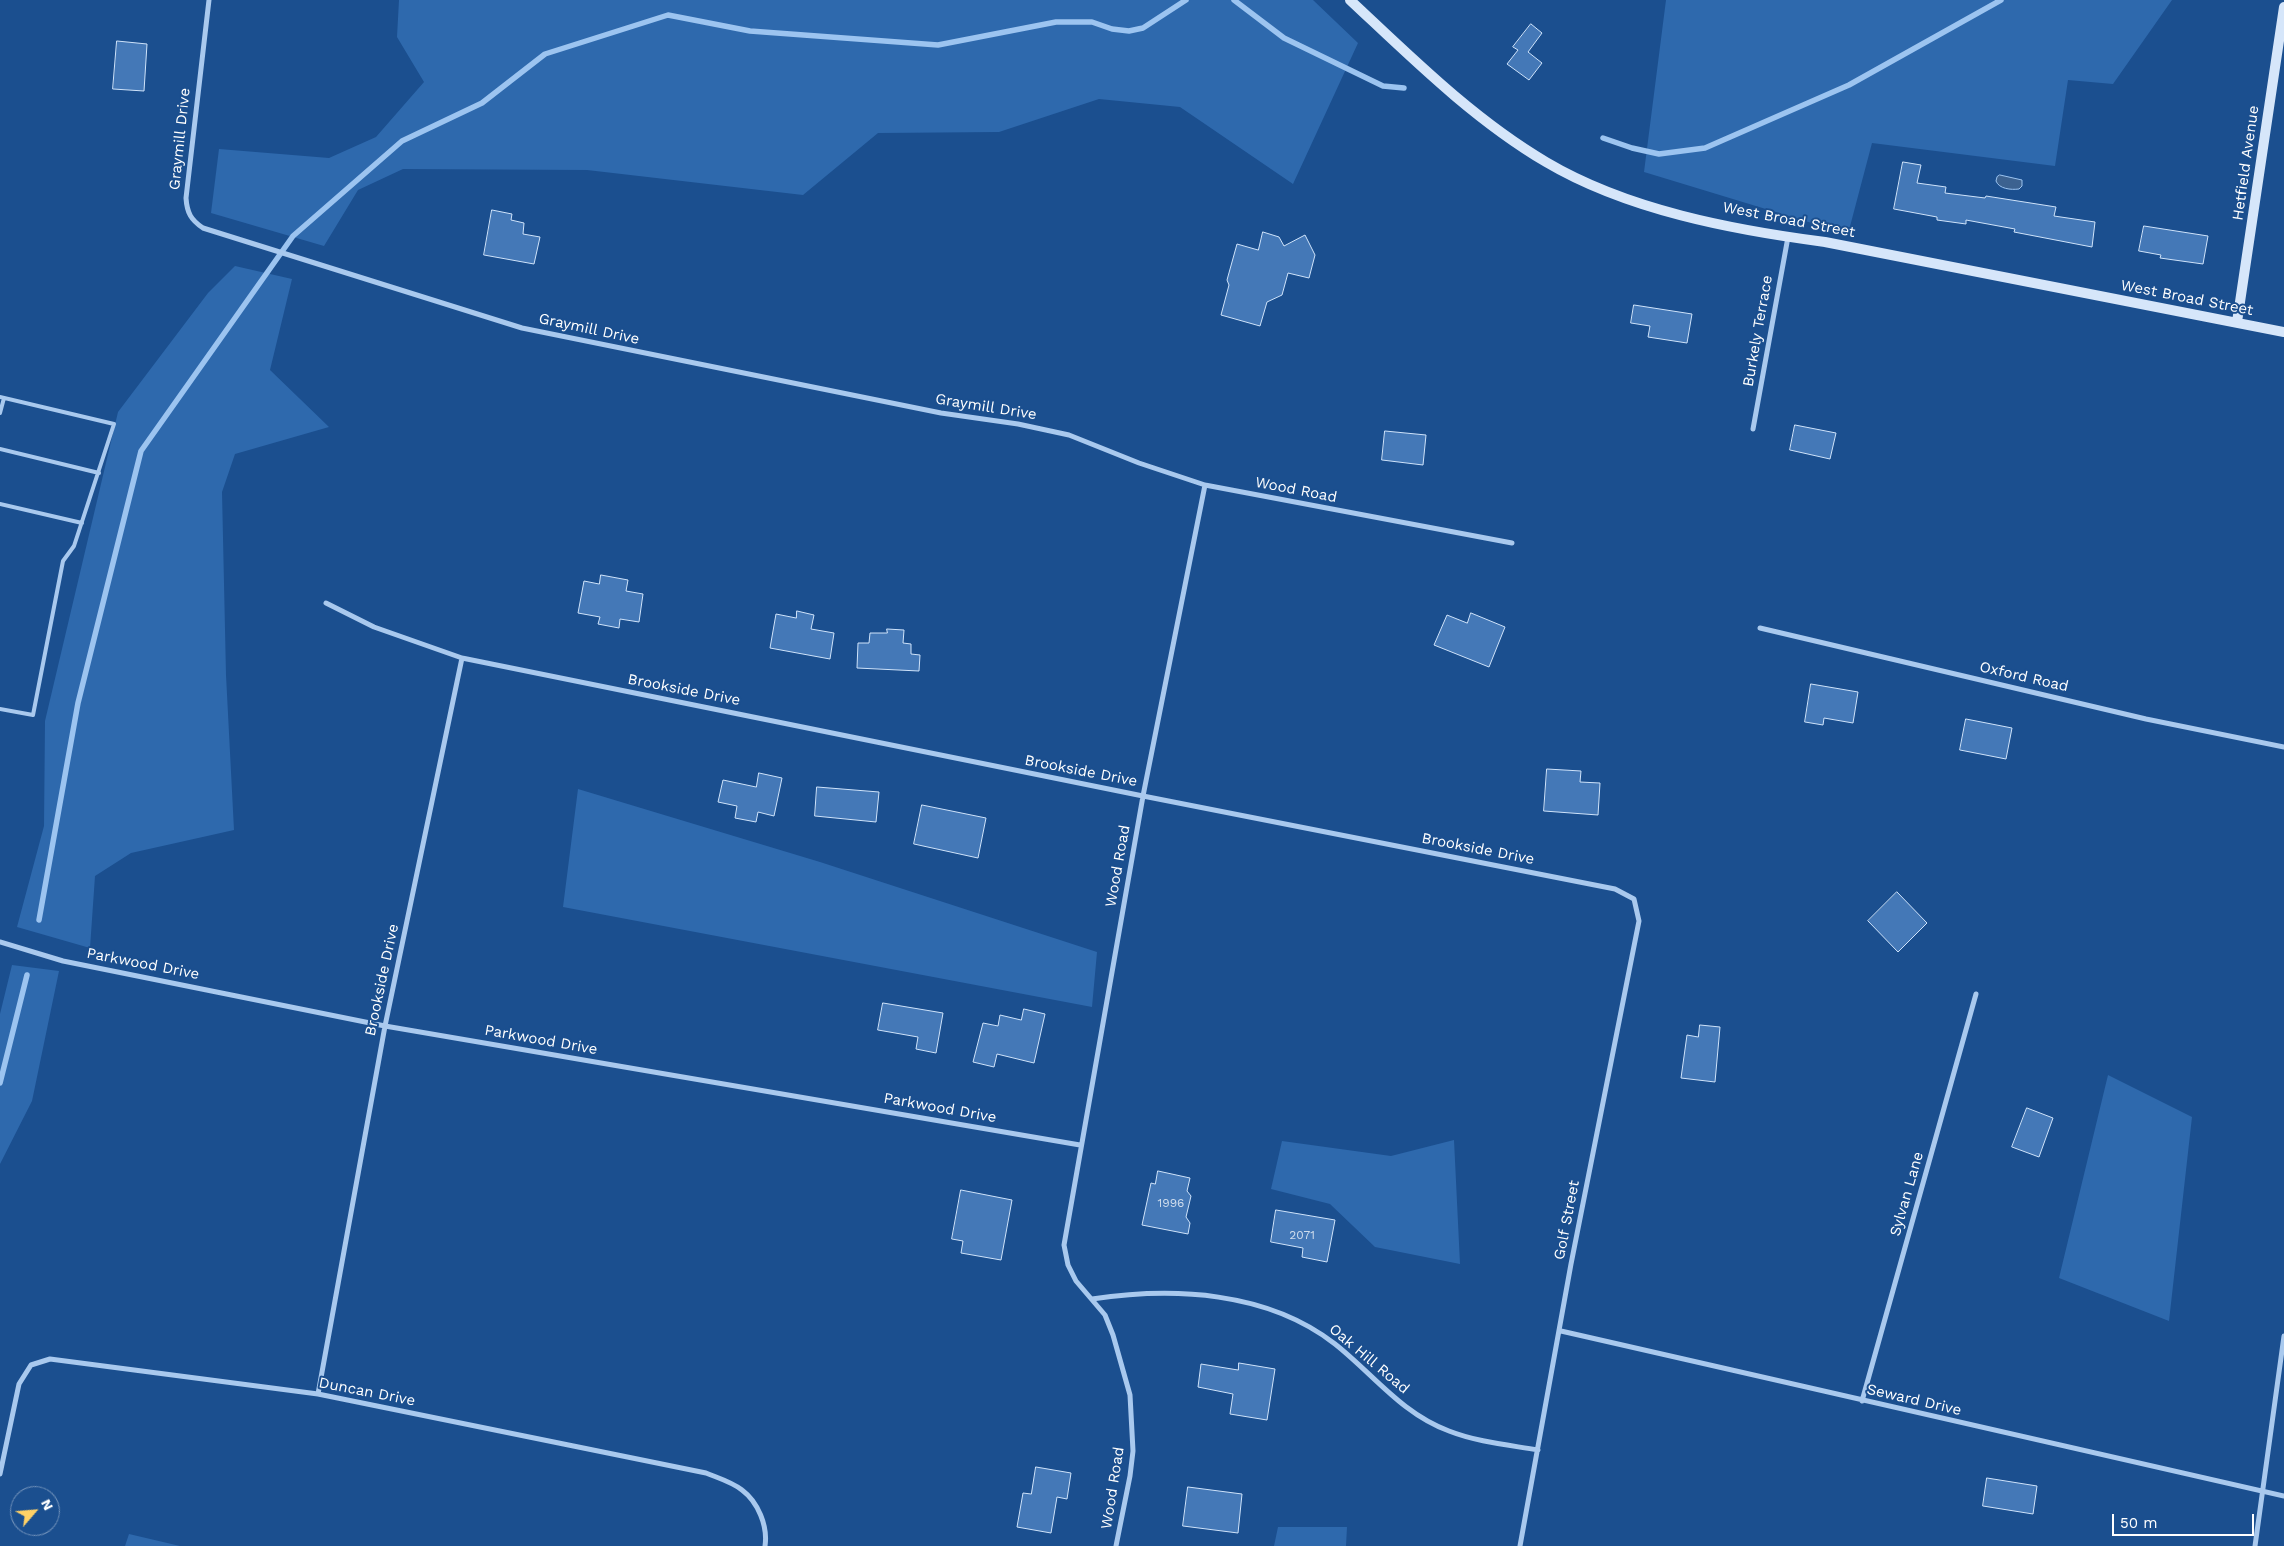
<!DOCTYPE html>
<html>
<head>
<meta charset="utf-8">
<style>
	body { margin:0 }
	#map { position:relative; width:2284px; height:1546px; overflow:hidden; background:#1b4f8f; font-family:"Work Sans",sans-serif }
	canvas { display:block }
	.north { position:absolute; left:10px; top:1486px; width:50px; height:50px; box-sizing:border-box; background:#1b4f8f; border:1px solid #7695bc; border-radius:50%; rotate:63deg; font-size:14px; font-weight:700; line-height:20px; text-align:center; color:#fff }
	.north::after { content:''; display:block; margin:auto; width:18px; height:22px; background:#ffd166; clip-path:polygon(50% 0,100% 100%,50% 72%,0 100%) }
	.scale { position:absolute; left:2112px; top:1514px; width:142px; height:22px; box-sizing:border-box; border:2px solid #fff; border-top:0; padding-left:6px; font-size:15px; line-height:18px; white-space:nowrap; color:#fff; -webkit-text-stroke:4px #1b4f8f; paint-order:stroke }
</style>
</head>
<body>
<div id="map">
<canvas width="2284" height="1546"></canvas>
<div class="north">N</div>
<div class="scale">50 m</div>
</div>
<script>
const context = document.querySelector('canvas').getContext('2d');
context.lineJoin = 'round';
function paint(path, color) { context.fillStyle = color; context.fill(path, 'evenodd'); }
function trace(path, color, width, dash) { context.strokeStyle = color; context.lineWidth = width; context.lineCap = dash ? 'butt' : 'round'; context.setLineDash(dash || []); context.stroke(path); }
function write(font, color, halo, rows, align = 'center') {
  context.font = font + ' "Work Sans",sans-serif'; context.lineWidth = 4; context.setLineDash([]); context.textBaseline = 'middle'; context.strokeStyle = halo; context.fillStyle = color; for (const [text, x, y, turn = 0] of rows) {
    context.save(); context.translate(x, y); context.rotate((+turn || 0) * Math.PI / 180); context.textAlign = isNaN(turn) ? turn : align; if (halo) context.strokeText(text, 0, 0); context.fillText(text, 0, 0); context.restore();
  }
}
paint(new Path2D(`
	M399 0H1313L1358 43 1293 184 1180 107 1099 99 999 132 878 133 803 195 587 170 403 169 358 190 324 246 211 213 219 149 329 158 376 137 424 82 397 37Z
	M1666 0H2172L2113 84 2068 80 2055 166 1872 143 1848 234 1644 172Z
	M235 266 292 279 270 370 329 427 235 454 222 492 226 675 234 830 131 853 95 876 90 948 17 927 44 826 45 721 118 412 208 293Z
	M578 789 820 862 1097 952 1092 1007 563 907Z
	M12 965 59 971 32 1101 0 1164V1014Z
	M2108 1075 2192 1117 2169 1321 2059 1278Z
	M1454 1140 1460 1264 1375 1247 1330 1204 1271 1189 1282 1141 1391 1156Z
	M1278 1527H1347L1346 1546H1274Z
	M129 1534 180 1546H125Z`), '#2e69ad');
const water = new Path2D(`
	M2000 175 2022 180V186L2019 189C2011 190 1999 189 1996 181L1997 177Z`);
paint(water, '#3c6290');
trace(water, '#9cc4f0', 1);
trace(new Path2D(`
	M1234 0 1284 38 1383 86 1404 88
	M1603 138 1632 148 1659 154 1705 148 1849 85 2001 0
	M39 920 78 703 141 451 293 236 402 141 482 103 545 54 668 15 750 31 938 45 1056 22H1092L1112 29 1129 31 1143 28 1186 0
	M0 1083 27 975`), '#9cc4f0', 5.5);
const building = new Path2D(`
	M1531 24 1542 33 1528 52 1542 63 1529 80 1507 64 1518 50 1513 47Z
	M117 41 147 44 144 91 113 89Z
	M1903 162 1921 165 1917 183 1946 187 1945 193 1985 198 1986 196 2056 207 2054 216 2095 222 2092 247 2014 232 2015 229 1966 220V224L1937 220V217L1894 209Z
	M492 210 512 214 511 220 524 223 523 234 540 237 534 264 484 255Z
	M2144 226 2208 236 2203 264 2160 258 2161 255 2139 251Z
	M1263 232 1279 237 1284 246 1305 235 1315 255 1309 278 1288 273 1282 295 1267 302 1260 326 1221 315 1229 285 1227 280 1237 244 1258 250Z
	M1634 305 1692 314 1687 343 1648 337 1650 326 1631 323Z
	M1795 425 1836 433 1830 459 1790 450Z
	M1385 431 1426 435 1423 465 1382 460Z
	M601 575 628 580 626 591 643 594 639 622 620 619 619 628 598 624 600 617 578 613 584 581 599 584Z
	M797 611 814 615 811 629 834 633 830 659 770 648 776 614 796 618Z
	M1471 613 1505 627 1489 667 1434 645 1447 615 1467 623Z
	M887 629 904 630 903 643 911 644V654L920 655 919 671 857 668 858 643H869L870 633H887Z
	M1811 684 1858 692 1853 723 1824 718 1823 725 1805 722Z
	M1966 719 2012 728 2006 759 1960 750Z
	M1547 769 1581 771 1580 782 1600 783 1598 815 1544 811Z
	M759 773 782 778 774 816 758 812 756 822 735 818 737 806 718 802 723 780 756 787Z
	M817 787 879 792 876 822 815 816Z
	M922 805 986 818 978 858 914 844Z
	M1897 892 1927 923 1898 952 1868 921Z
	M883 1003 943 1013 936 1053 916 1049 918 1037 878 1030Z
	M1024 1009 1045 1014 1034 1063 997 1054 994 1067 973 1062 983 1023 998 1026 1000 1015 1021 1020Z
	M1700 1025 1720 1027 1715 1082 1681 1078 1687 1035 1698 1037Z
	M2027 1108 2053 1118 2039 1157 2012 1147Z
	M1158 1171 1190 1178 1187 1191 1191 1196 1186 1217 1190 1223 1188 1234 1142 1225 1151 1183 1155 1184Z
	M961 1190 1012 1200 1001 1260 961 1253 963 1241 952 1239Z
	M1276 1210 1335 1220 1327 1262 1302 1257 1303 1248 1271 1242Z
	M1239 1363 1275 1369 1267 1420 1230 1414 1233 1394 1198 1387 1201 1364 1238 1370Z
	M1036 1467 1071 1473 1067 1499 1057 1497 1051 1533 1017 1527 1023 1493 1031 1494Z
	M1987 1478 2037 1486 2033 1514 1983 1506Z
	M1188 1487 1242 1494 1238 1533 1183 1526Z`);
paint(building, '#4478b7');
trace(building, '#cfe3fa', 1);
trace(new Path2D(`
	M0 397 114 424 74 546 63 561 33 715 0 709
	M0 413 4 398
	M0 449 99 473
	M0 504 82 523`), '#a9c9ee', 4);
trace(new Path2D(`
	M209 0 186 198C187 213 191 220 203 228L522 328 941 413 1018 424 1069 435 1139 463 1205 485 1512 543
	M1753 429 1788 237
	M326 603 374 627 462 658 1143 796 1615 889 1634 899 1639 921 1571 1264 1520 1546
	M1760 628 2146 719 2284 747
	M0 942 63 961 385 1026 1080 1145
	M1092 1299C1173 1287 1267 1291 1335 1344 1373 1374 1402 1414 1449 1431 1477 1442 1509 1445 1538 1450
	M1561 1331 2284 1496
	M318 1394 385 1026 462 658
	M1862 1401 1976 994
	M0 1474 19 1384 31 1365 50 1359 318 1394 706 1473C718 1478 732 1482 742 1490 758 1502 768 1526 765 1546
	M1116 1546 1130 1476 1133 1451 1130 1395 1113 1335 1105 1315 1076 1281 1068 1265 1064 1245 1143 796 1205 485
	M2255 1546 2284 1336`), '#a9c9ee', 5);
trace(new Path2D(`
	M1350 0C1411 57 1473 119 1546 162 1627 210 1733 230 1825 242L2284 332
	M2237 322 2284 7`), '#d6e6fa', 10);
write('12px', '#d0dded', null, [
	["1996",1171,1203],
	["2071",1302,1235]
]);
write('15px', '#fff', '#1b4f8f', [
	["Graymill Drive",180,139,-84],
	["Hetfield Avenue",2246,163,-82],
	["West Broad Street",1789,220,11],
	["West Broad Street",2187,298,11],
	["Graymill Drive",589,329,12],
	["Burkely Terrace",1758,331,-80],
	["Graymill Drive",986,407,9],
	["Wood Road",1296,490,11],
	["Oxford Road",2024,677,13],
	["Brookside Drive",684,690,11],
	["Brookside Drive",1081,771,11],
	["Brookside Drive",1478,849,11],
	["Wood Road",1118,866,-80],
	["Parkwood Drive",143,964,11],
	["Brookside Drive",382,980,-78],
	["Parkwood Drive",541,1040,10],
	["Parkwood Drive",940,1108,10],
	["Sylvan Lane",1907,1194,-74],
	["Golf Street",1567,1220,-79],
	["Oak Hill Road",1369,1359,40],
	["Duncan Drive",367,1392,11],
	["Seward Drive",1914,1400,13],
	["Wood Road",1113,1488,-81]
]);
</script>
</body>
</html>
